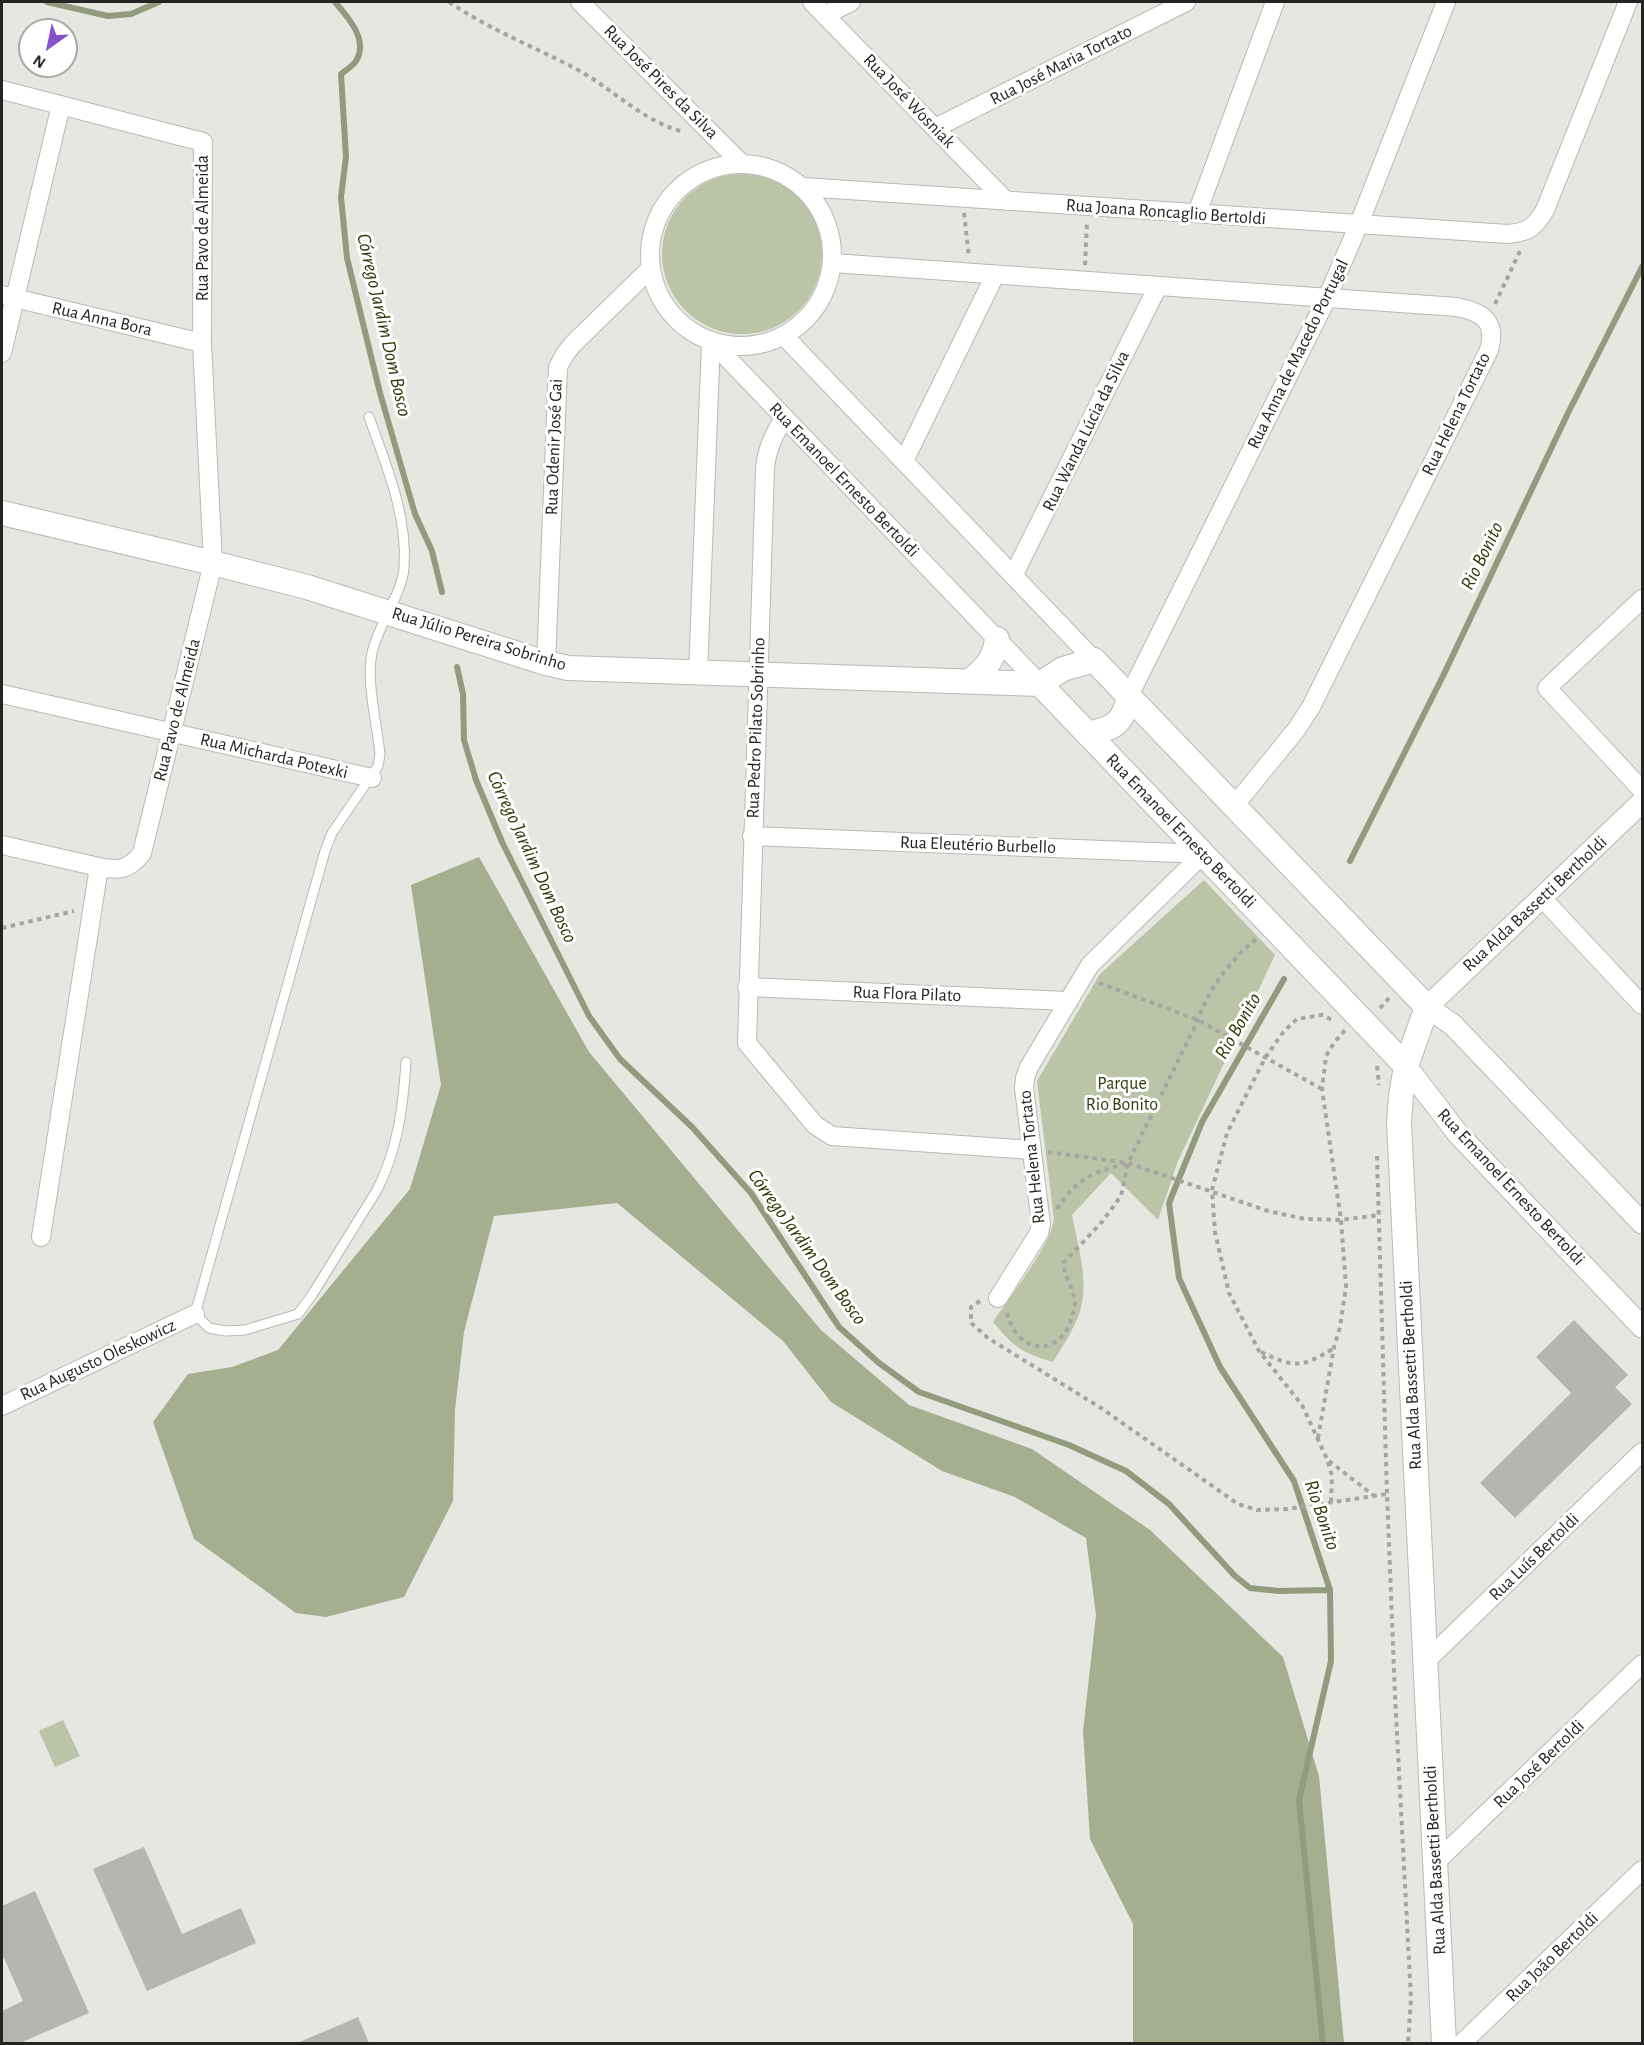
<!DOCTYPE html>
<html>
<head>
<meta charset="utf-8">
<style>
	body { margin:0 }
	#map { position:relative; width:1644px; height:2045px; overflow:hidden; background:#e5e7e0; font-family:"Alegreya Sans",sans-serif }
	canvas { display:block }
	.frame { position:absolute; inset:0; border:3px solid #242522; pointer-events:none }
	.north { position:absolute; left:18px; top:18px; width:60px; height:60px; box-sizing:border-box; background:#fff; border:2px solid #a7a8a7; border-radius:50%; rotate:213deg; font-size:16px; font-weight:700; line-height:24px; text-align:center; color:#242522 }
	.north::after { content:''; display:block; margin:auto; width:21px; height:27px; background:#8751c9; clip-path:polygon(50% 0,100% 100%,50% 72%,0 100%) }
</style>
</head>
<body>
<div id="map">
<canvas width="1644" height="2045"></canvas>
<div class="frame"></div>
<div class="north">N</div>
</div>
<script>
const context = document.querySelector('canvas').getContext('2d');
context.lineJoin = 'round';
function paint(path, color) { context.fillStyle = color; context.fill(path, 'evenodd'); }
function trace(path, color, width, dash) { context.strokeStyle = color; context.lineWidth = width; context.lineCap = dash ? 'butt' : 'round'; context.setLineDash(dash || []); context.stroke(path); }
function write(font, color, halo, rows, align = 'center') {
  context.font = font + ' "Alegreya Sans",sans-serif'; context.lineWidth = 6; context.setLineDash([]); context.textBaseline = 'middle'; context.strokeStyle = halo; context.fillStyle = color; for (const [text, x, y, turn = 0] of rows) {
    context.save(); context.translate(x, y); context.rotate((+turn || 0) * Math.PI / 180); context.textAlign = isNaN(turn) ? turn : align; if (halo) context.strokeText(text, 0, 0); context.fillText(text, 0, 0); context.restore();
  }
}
paint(new Path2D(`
	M662 254a80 80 0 1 1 160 0a80 80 0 1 1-160 0Z
	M1204 880 1275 955 1178 1161 1158 1220 1111 1173 1072 1215C1078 1247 1091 1285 1078 1317 1072 1332 1062 1347 1053 1362 1021 1352 1015 1348 993 1322 1010 1296 1050 1247 1054 1219L1037 1081 1100 974Z
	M63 1720 80 1756 55 1767 39 1731Z`), '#bbc4a7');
paint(new Path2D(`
	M479 857 589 1052 821 1330 909 1405 1032 1449 1150 1530 1283 1657 1319 1776 1344 2043H1133V1924L1090 1839 1083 1731 1096 1615 1086 1538 1015 1497 942 1471 831 1402 783 1341 617 1203 494 1216 464 1332 455 1410 453 1501 404 1597 326 1617 296 1613 194 1539 153 1422 188 1374 232 1367 278 1350 410 1189 441 1085 411 885Z`), '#a5af90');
trace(new Path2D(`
	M47 2 108 16 131 14 159 2
	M335 2C348 17 369 40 356 61 353 66 346 70 341 74L346 157 341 197 347 258 380 393 415 514 432 551 442 592
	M457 667 463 694 464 740 476 780 502 842 589 1016 620 1059 692 1127 751 1193 839 1327 879 1363 919 1392 1069 1445 1126 1471 1169 1504 1235 1576 1250 1588 1279 1591 1330 1590
	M1350 861 1443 676 1568 413 1642 267
	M1284 979 1202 1122 1169 1203 1179 1278 1220 1367 1294 1481 1330 1590 1331 1661 1299 1800 1323 2044`), '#929b7d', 6);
paint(new Path2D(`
	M1574 1320 1628 1375 1615 1387 1632 1404 1515 1518 1480 1483 1571 1393 1536 1357Z
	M144 1847 182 1934 241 1908 256 1943 147 1991 93 1869Z
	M35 1891 89 2013 20 2043H2V2011L23 2001 4 1958H2V1906Z
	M358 2017 369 2043H297L335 2027Z`), '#b4b6b0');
const service = new Path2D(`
	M369 417C386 465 408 516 404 568 402 594 378 625 372 653 366 681 377 724 380 754L378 766 332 833 325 851 195 1314 209 1328 225 1331 245 1330 298 1314 312 1295 377 1190C398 1149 403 1107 406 1062`);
const minor = new Path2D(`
	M580 2 741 163
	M812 2 1006 201
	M825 15 851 2
	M2 90 203 142 202 343 213 563 142 853C129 870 119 871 99 867L41 1237
	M935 128 1186 2
	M650 255a91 91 0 1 1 182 0a91 91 0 1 1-182 0Z
	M803 187 1508 234C1529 232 1534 228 1545 210L1628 2
	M1197 213 1275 2
	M833 263 1457 307C1483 312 1497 322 1489 350L1311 707 1296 730 1234 806
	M2 295 202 343
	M784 336 1094 660
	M711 341 1040 684
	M2 353 61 105
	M784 418C774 435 767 448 765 468L747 1043 815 1125 832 1136 1032 1150
	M904 461 995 275
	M1013 576 1158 286
	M1642 599 1547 688 1642 790
	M546 663 558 367 565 354 573 344 651 268
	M698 673 711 341
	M2 694 372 778
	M1129 696 1327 298 1359 224 1446 2
	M752 836 1203 854
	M2 845 99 867
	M1542 898 1642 1005
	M747 987 1067 1001
	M998 1298 1039 1233 1041 1224 1024 1088 1025 1078 1029 1067 1090 965 1203 854
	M2 1406 195 1314
	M1425 1662 1642 1452
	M1435 1863 1642 1664
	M1461 2044 1642 1870`);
const tertiary = new Path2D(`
	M1642 802 1427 1007 1453 1025 1642 1223
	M1406 1066 1458 1134 1642 1327`);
const secondary = new Path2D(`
	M2 513 213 563 307 587 546 663 568 668 1040 684
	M970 681C985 669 995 659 997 639
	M1040 684 1063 669 1094 660 1427 1007 1406 1066 1401 1096 1399 1122 1444 2044
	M1040 684 1406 1066
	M1088 734C1114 728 1123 724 1129 696`);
trace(service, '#b8bab4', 11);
trace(minor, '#b8bab4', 20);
trace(tertiary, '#b8bab4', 23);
trace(secondary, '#b8bab4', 26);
trace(new Path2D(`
	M449 2C492 31 535 47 580 71 615 91 644 122 684 132
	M964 213 969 257
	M1085 265 1087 222
	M1495 304 1520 251
	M2 928 74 911
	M1099 983 1198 1020 1322 1089
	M1380 1008 1391 996
	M1377 1066 1379 1085
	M1048 1152 1128 1163 1268 1211 1305 1219 1341 1220 1379 1215
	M1377 1156 1387 1494
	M1057 1209C1077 1178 1093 1172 1128 1163
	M980 1301 971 1307V1323L988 1338 1101 1408 1238 1504 1257 1510 1287 1509 1387 1494 1395 1696 1411 1999 1408 2044
	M1007 1313C1017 1354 1060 1359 1072 1317 1073 1312 1075 1307 1075 1303 1074 1290 1065 1277 1063 1263L1102 1222 1121 1196 1128 1163 1198 1020C1209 987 1231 960 1257 938
	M1261 1352C1294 1368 1302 1368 1334 1348
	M1318 1438 1334 1347 1340 1327 1346 1287 1341 1220 1322 1089 1326 1056 1334 1043 1345 1030
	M1329 1461 1373 1495
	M1331 1502 1332 1476 1327 1459 1302 1405 1259 1351 1229 1293 1215 1232 1212 1190 1227 1133 1265 1058 1284 1031 1297 1019 1322 1015 1332 1020`), '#a5a6a1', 4, [4.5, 4.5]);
trace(service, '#fff', 9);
trace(minor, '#fff', 18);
trace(tertiary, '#fff', 21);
trace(secondary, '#fff', 24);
write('18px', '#242522', '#fff', [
	["Rua José Maria Tortato",1061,65,-27],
	["Rua José Pires da Silva",661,82,45],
	["Rua José Wosniak",909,101,46],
	["Rua Joana Roncaglio Bertoldi",1166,212,4],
	["Rua Pavo de Almeida",203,228,-90],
	["Rua Anna Bora",102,319,13],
	["Rua Anna de Macedo Portugal",1298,354,-64],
	["Rua Helena Tortato",1456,414,-64],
	["Rua Wanda Lúcia da Silva",1086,431,-64],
	["Rua Odenir José Gai",554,447,-88],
	["Rua Emanoel Ernesto Bertoldi",844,480,46],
	["Rua Júlio Pereira Sobrinho",479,639,17],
	["Rua Pavo de Almeida",177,710,-76],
	["Rua Pedro Pilato Sobrinho",756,728,-88],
	["Rua Micharda Potexki",274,756,13],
	["Rua Emanoel Ernesto Bertoldi",1181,831,46],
	["Rua Eleutério Burbello",978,845,2],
	["Rua Alda Bassetti Bertholdi",1535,904,-43],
	["Rua Flora Pilato",907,994,2],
	["Rua Helena Tortato",1032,1157,-96],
	["Rua Emanoel Ernesto Bertoldi",1511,1187,47],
	["Rua Augusto Oleskowicz",98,1360,-25],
	["Rua Alda Bassetti Bertholdi",1411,1375,-93],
	["Rua Luís Bertoldi",1534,1557,-44],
	["Rua José Bertoldi",1539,1764,-44],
	["Rua Alda Bassetti Bertholdi",1435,1860,-93],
	["Rua João Bertoldi",1552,1957,-44]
]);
write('18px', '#313d08', '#fff', [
	["Parque",1122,1084],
	["Rio Bonito",1122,1105]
]);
write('italic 20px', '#2e3a04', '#fff', [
	["Córrego Jardim Dom Bosco",384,325,77],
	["Rio Bonito",1482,556,-64],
	["Córrego Jardim Dom Bosco",532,857,65],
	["Rio Bonito",1238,1026,-60],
	["Córrego Jardim Dom Bosco",807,1247,54],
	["Rio Bonito",1322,1515,71]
]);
</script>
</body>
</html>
